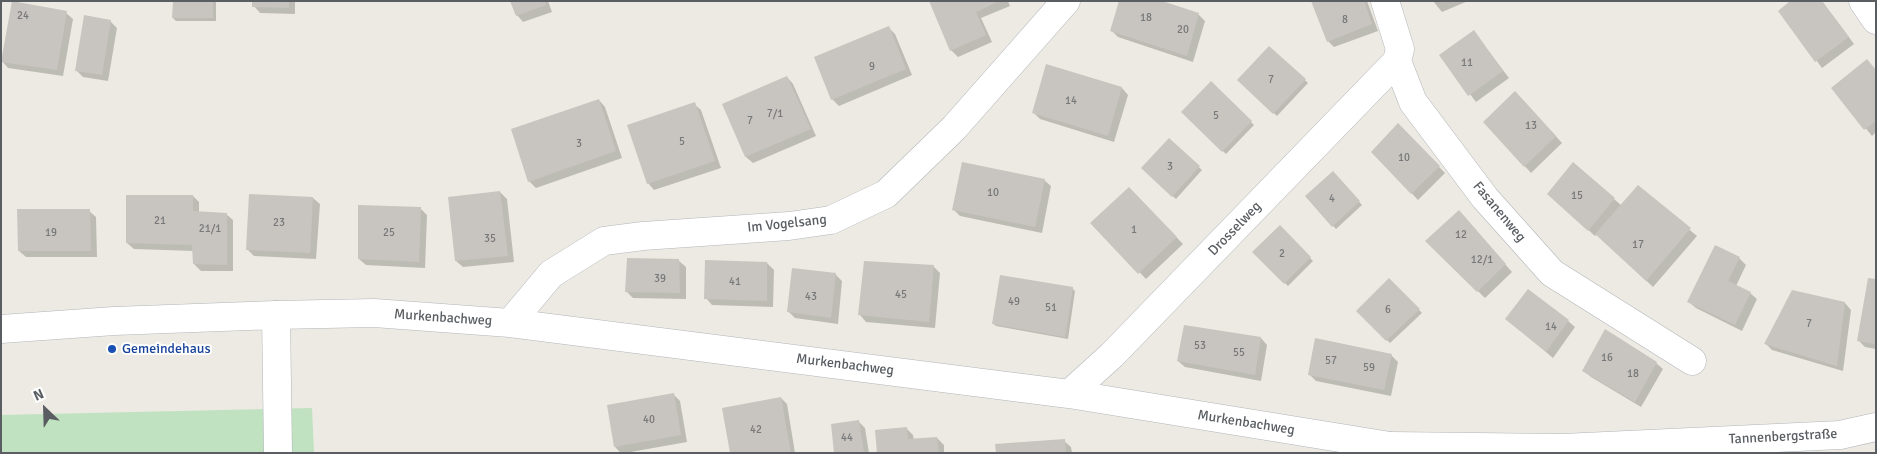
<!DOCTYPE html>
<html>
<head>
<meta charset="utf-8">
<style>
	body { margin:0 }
	#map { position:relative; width:1877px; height:454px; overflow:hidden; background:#eceae2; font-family:Signika,sans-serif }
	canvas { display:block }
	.frame { position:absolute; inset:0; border:2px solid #5a5e62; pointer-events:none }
	.north { position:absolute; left:20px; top:384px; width:50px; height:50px; -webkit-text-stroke:4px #fff; paint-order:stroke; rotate:336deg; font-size:14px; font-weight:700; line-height:20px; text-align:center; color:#5a5e62 }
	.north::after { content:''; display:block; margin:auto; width:18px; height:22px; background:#5a5e62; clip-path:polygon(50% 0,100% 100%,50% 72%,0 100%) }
</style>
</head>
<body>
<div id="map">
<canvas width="1877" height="454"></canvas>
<div class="frame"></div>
<div class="north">N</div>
</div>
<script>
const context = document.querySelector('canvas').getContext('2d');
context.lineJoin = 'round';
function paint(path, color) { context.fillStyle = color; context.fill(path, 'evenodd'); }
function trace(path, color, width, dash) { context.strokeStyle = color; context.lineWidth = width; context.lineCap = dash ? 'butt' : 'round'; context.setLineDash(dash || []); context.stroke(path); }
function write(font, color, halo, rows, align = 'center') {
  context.font = font + ' Signika,sans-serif'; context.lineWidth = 4; context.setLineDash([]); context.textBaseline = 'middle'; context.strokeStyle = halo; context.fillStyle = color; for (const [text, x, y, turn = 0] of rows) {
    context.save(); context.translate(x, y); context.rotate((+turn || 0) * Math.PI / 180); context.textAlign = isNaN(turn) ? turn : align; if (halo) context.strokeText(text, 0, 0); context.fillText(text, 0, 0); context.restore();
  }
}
paint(new Path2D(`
	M312 408 314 453H1V415Z`), '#c0e2c0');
paint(new Path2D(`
	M174 1H216V21H176L173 18Z
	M254 1H295V14L260 13 254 6Z
	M512 1H548L552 12 523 22 517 15Z
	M930 1H1008L1010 6 981 18 992 42 958 57 951 50Z
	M1313 1H1367L1378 31 1334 47 1328 41Z
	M1433 1H1468L1442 12Z
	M1792 1H1822L1854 44 1822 68 1780 11Z
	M66 13 73 19 63 76 8 68 2 61Z
	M1198 14 1205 21 1193 62 1118 37 1111 30Z
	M110 21 117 28 108 81 83 77 76 70Z
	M888 27 895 34 912 75 839 106 832 99Z
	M1474 32 1509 78 1476 102 1441 56Z
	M1269 47 1308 83 1277 116 1239 80Z
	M1876 71V132L1872 136 1833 88Z
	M787 77 793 84 816 136 753 163 746 157 724 104Z
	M1211 83 1254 125 1226 154 1183 112Z
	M1122 88 1128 95 1114 142 1040 119 1034 113Z
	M1522 99 1562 143 1531 173 1485 122Z
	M599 100 605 107 622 158 536 188 529 181Z
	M694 104 701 110 721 168 654 190 648 183Z
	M1398 125 1445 173 1418 200 1373 152Z
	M1169 140 1202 170 1176 199 1143 168Z
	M1333 173 1362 205 1336 229 1306 197Z
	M1044 180 1051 186 1042 233 960 216 953 209Z
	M1638 187 1697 236 1653 287 1597 234 1595 236 1555 200 1614 199 1622 206Z
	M1129 188 1183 244 1146 279 1092 223Z
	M500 192 507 199 514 262 463 267 456 261Z
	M250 195 313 198 320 204 316 259 254 256 247 249Z
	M193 196 199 202V213L226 214 233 220V271H201L194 264V251L134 249 127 243Z
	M421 209 427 215 425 268 366 265 359 259Z
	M89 211 96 217 97 257H26L19 251Z
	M1465 219 1512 272 1485 298 1427 241Z
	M1280 227 1313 261 1288 286 1254 252Z
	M1739 258 1746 265 1736 286 1750 293 1757 299 1742 331 1696 308 1689 302Z
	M679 261 686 267V299L633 298 626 291Z
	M767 263 774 270 773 307 712 305 706 298Z
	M933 266 940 273 935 328 866 322 860 315Z
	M835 274 842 281 838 324 795 318 788 311Z
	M1389 280 1422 313 1390 343 1358 311Z
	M1876 281V349L1865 347 1859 341Z
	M1072 288 1075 291 1068 339 996 326 993 323Z
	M1845 303 1851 310 1843 371 1772 350 1765 343Z
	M1507 319 1568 321 1575 327 1553 358Z
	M1261 338 1267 345 1261 381 1185 367 1178 361Z
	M1391 355 1398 362 1391 396 1316 381 1310 375Z
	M1656 363 1663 369 1641 407 1591 377 1584 371Z
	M674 395 680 401 687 442 625 453H621L615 447Z
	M781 398 787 404 795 453H731Z
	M859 422 865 428 869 453H835Z
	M906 428 913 435 914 440 937 438 944 445V453H879Z
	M1064 441 1071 447 1072 453H998Z`), '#0003');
paint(new Path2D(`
	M12 1 67 11 57 70 1 62Z
	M173 1H213V18H172Z
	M252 1H289V8L252 7Z
	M510 1H545L546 5 516 16Z
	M929 1H999L976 12 986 35 950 51Z
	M1119 1H1162L1199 13 1187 56 1110 31Z
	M1311 1H1364L1372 24 1327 42Z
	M1790 1H1822L1849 37 1815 62 1778 11Z
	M84 15 111 20 102 75 75 71Z
	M889 26 906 69 831 100 814 57Z
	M1474 30 1503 71 1468 96 1439 55Z
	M1269 46 1306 79 1273 114 1237 80Z
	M1867 59 1876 70V121L1864 130 1831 88Z
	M1046 64 1122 87 1108 136 1032 113Z
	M787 76 811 129 745 157 722 104Z
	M1211 81 1252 121 1222 152 1181 112Z
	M1515 91 1556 136 1524 167 1483 122Z
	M599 99 616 151 528 182 511 129Z
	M695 102 715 161 647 184 627 125Z
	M1398 123 1440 166 1411 194 1371 152Z
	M1169 138 1200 166 1172 197 1141 168Z
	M962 162 1045 179 1035 227 952 210Z
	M1573 162 1615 198 1588 231 1547 194Z
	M1333 171 1360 201 1332 227 1305 196Z
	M1638 185 1691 228 1646 281 1595 234Z
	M1129 187 1177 237 1138 274 1090 223Z
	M500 191 508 256 455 261 448 197Z
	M249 194 313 197 310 253 246 250Z
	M126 195H193V211L227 213V265L193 264 192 245 126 243Z
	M358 205 421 207 419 262 358 259Z
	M17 209H90L91 251H18Z
	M1459 210 1506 264 1477 292 1425 241Z
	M1280 225 1311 257 1284 284 1252 252Z
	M1715 245 1740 257 1728 281 1751 292 1735 325 1687 302Z
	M627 258 679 259 680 293 625 292Z
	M705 260 767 262V301L704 299Z
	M864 261 934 265 929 322 858 315Z
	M792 268 836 273 831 318 787 312Z
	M1000 275 1073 287 1065 337 992 324Z
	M1389 278 1420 309 1386 341 1356 311Z
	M1868 278 1876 279V344L1857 341Z
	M1528 289 1569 320 1546 352 1505 319Z
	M1792 290 1845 302 1837 366 1764 344Z
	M1184 325 1261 337 1255 375 1177 361Z
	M1605 329 1657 362 1635 402 1582 371Z
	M1315 338 1392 354 1384 390 1308 375Z
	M674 393 681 435 614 447 607 405Z
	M781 397 791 453H730L722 408Z
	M859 420 864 453H834L831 424Z
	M907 427 908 439 937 437 939 453H877L875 430Z
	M1065 439 1066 453H996L995 444Z`), '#c8c4bf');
const street = new Path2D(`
	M1385 1 1400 49 1397 61 1413 102 1485 198 1552 273 1692 361
	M1863 1 1876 20
	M276 315 374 313 510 323 1069 394 1390 446 1410 453
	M510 323 551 274 604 241 643 236 789 226 831 220 886 194 954 128 1066 1
	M1069 394 1112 355 1397 61
	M1391 446 1563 448 1840 435 1876 427`);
const secondary = new Path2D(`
	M1 329 114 321 276 315 278 453`);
trace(street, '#b2b5b9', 29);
trace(secondary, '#b1b5b9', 29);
trace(street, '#fff', 28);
trace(secondary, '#fff', 28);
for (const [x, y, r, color] of [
	[112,349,5,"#1a4fb4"]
]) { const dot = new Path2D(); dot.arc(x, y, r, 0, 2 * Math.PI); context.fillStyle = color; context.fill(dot); trace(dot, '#fff', 2); }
write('11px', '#767879', null, [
	["24",23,16],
	["18",1146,18],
	["8",1345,20],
	["20",1183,30],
	["11",1467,63],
	["9",872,67],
	["7",1271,80],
	["14",1071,101],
	["7/1",775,114],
	["5",1216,116],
	["7",750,121],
	["13",1531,126],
	["5",682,142],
	["3",579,144],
	["10",1404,158],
	["3",1170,167],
	["10",993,193],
	["15",1577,196],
	["4",1332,199],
	["21",160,221],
	["23",279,223],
	["21/1",210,229],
	["1",1134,230],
	["19",51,233],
	["25",389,233],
	["12",1461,235],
	["35",490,239],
	["17",1638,245],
	["2",1282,254],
	["12/1",1482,260],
	["39",660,279],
	["41",735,282],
	["45",901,295],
	["43",811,297],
	["49",1014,302],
	["51",1051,308],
	["6",1388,310],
	["7",1809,324],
	["14",1551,327],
	["53",1200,346],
	["55",1239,353],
	["16",1607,358],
	["57",1331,361],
	["59",1369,368],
	["18",1633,374],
	["40",649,420],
	["42",756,430],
	["44",847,438]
]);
write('14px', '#5a5e62', '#fff', [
	["Fasanenweg",1499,212,50],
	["Im Vogelsang",787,224,-6],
	["Drosselweg",1235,229,-46],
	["Murkenbachweg",443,318,4],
	["Murkenbachweg",845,365,7],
	["Murkenbachweg",1246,423,9],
	["Tannenbergstraße",1783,437,-3]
]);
write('14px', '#164399', '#fff', [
	["Gemeindehaus",122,349]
], 'left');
</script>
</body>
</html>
